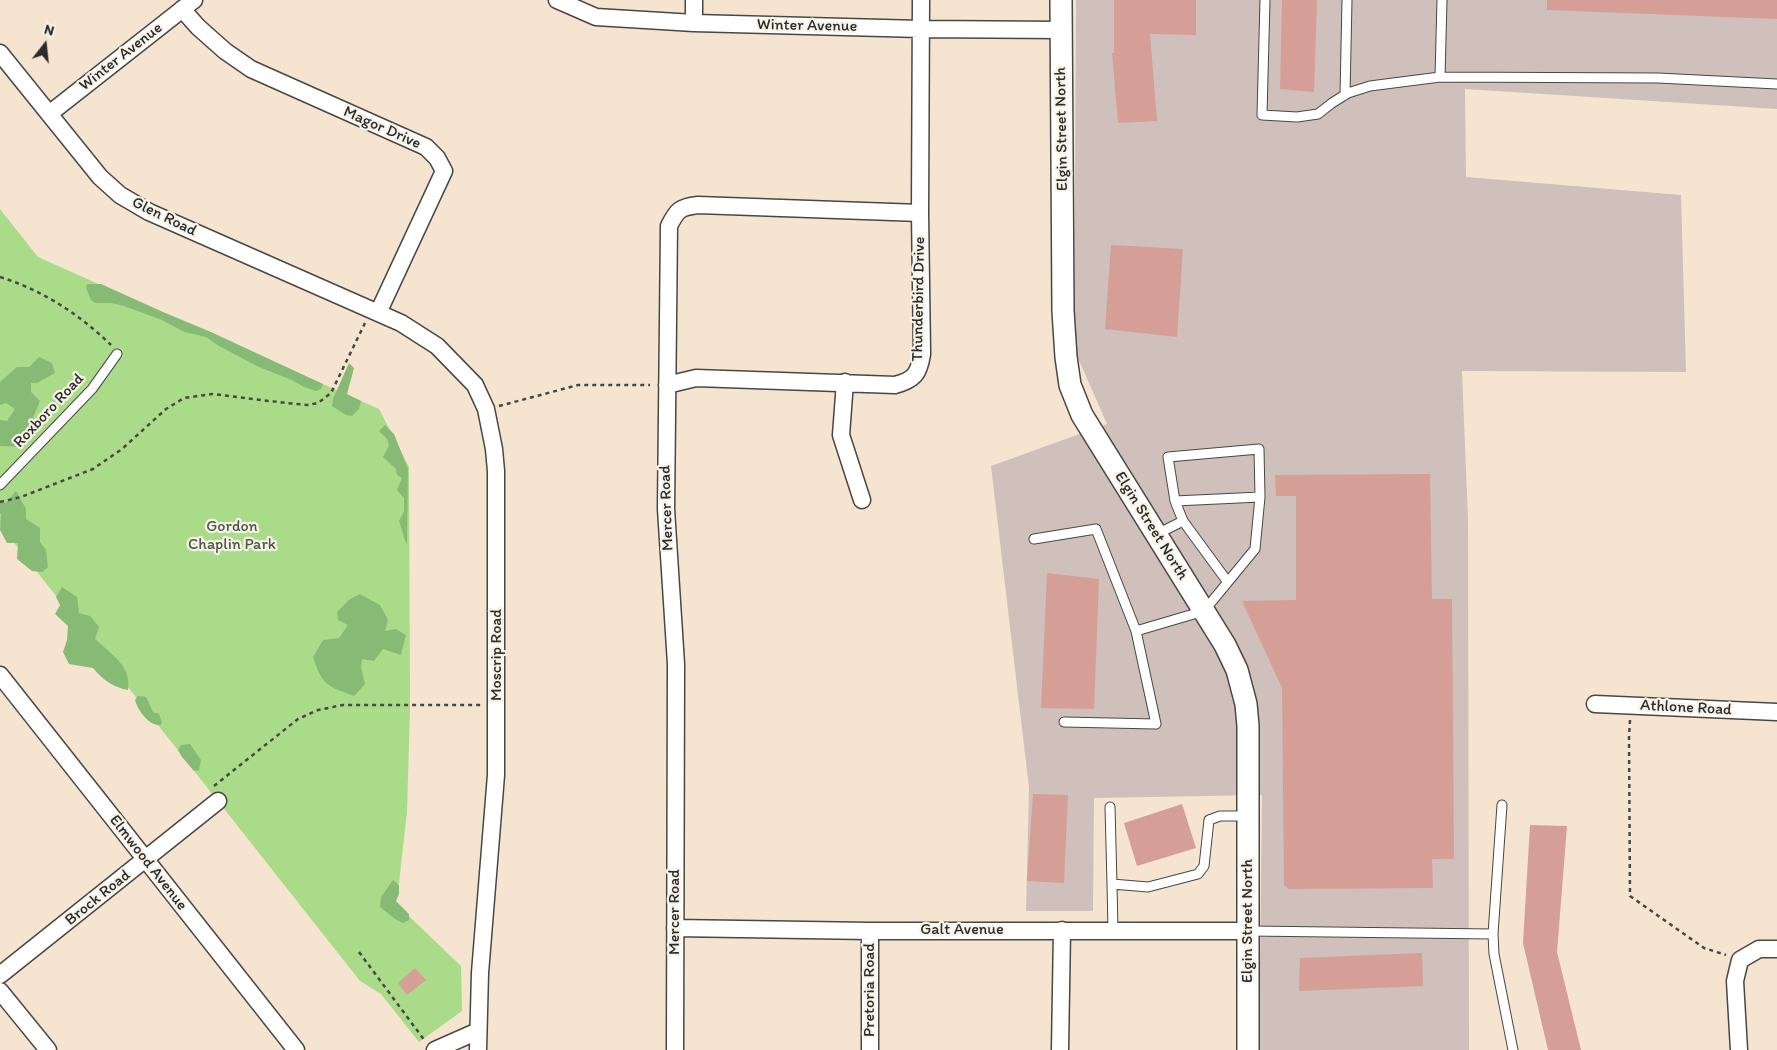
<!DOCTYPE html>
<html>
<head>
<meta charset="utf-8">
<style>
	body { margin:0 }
	#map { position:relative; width:1777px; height:1050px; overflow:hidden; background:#f5e5d0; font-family:Itim,sans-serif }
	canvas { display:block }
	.north { position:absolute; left:20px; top:20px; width:50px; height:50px; -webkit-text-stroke:4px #f7f3e8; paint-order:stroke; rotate:16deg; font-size:14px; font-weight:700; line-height:20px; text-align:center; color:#2b2b2b }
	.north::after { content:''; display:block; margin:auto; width:18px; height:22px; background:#2b2b2b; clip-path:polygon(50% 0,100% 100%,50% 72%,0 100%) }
</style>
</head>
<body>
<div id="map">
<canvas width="1777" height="1050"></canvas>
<div class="north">N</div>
</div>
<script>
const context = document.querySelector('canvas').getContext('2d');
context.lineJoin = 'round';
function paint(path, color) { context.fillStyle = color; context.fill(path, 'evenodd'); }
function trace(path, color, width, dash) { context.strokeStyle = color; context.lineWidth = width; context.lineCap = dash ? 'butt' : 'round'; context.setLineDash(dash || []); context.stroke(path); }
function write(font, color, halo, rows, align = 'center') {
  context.font = font + ' Itim,sans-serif'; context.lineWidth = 4.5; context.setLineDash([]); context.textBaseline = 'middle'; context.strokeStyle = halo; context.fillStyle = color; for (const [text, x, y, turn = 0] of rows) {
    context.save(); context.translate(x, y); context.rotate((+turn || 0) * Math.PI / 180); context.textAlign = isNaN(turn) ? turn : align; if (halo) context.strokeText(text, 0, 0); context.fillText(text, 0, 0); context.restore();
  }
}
paint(new Path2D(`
	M1076 0H1777V109L1465 89 1466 177 1681 195 1686 372 1462 371 1468 520 1469 1050H1259L1262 795 1094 798 1093 911H1026L1029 788 991 466 1107 424 1074 349Z`), '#cfc0bb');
paint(new Path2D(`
	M0 209 38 257 379 409 409 467 410 708 407 812 399 883 391 899 461 966 462 1011 419 1042 381 994 360 981 0 525Z`), '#aadb89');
paint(new Path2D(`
	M87 284H101L163 312 211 332 323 384 321 389 316 391 304 387 292 380 259 367 219 346 206 337 184 332 162 320 124 306 111 303H95L91 300 86 288Z
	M39 357 52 363 55 373 37 383H31V392L40 401 32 420 37 429 23 447 0 446V420L7 421 15 409 6 403 0 405V382L17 367H29Z
	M349 363 354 368 347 394 361 401 359 409 352 416 346 415 332 406 333 399Z
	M385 425 394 434 408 469 407 545C403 537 402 529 399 521L404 512V498L397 490 402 478 397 475 396 469 383 457 389 446 387 439 379 431Z
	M16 491 26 509V519L40 528V542L46 550 48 567 42 572 32 571 17 559 18 543H7L0 530 1 514 0 513V500L6 503Z
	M62 587 77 597 79 613 90 616 99 627 95 639C111 654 132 666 128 690 113 687 103 680 93 668L69 664 63 652 67 640 68 626 55 614 60 605 56 597Z
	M360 594 380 605 388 620 385 631 396 629 406 635 401 655 383 649 374 661 362 659 361 667 365 684 354 696C327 686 322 685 313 657L323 640 339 638 348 625 338 620 337 612 350 599Z
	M138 696 146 697 153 712 159 714 162 722 161 725C149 726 138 711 135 700Z
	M190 744 201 760 199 770 194 771 182 757 178 750 181 745Z
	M393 880 399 885V894L396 901 409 914V920L403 923 395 919 380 907 381 897Z`), '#87bb75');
paint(new Path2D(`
	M1114 0H1196V35L1150 34 1157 121 1118 123 1112 53H1114Z
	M1282 0H1317L1314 92 1280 89Z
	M1547 0H1777V19L1547 10Z
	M1111 245 1183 249 1177 337 1105 329Z
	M1430 474 1432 599H1452L1454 859H1432L1433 888 1288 889 1284 885 1282 688 1242 601 1296 600V496H1276L1275 475Z
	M1047 573 1099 579 1094 709 1041 708Z
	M1033 794 1068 795 1064 883 1027 881Z
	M1182 804 1196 848 1137 866 1124 823Z
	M1530 825 1567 826 1557 952 1581 1050H1548L1523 943Z
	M1422 953 1423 986 1299 991 1300 958Z
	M415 968 426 980 407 995 398 983Z`), '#d59e97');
const service = new Path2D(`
	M1265 0 1262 115 1297 117 1318 114 1332 103 1348 93 1370 86 1440 77
	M1442 0 1440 77 1658 78 1777 84
	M1345 95 1347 0
	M0 485 92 389 117 354
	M1175 501 1260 497
	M1183 521 1227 581
	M1034 539 1096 529 1136 631 1156 724 1064 722
	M1136 631 1204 611 1255 549 1260 497 1259 449 1168 457 1175 501 1183 521 1157 534
	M1110 807 1112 884
	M1113 930 1112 884 1148 887 1198 874 1204 866 1209 820 1220 816H1248
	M1249 931 1493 934 1494 954 1513 1050
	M1493 934 1502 805`);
const minor = new Path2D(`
	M557 0 596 17 694 23 921 29 1061 30
	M694 0V23
	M182 9 198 27 225 51 251 69 426 147 437 158 444 171 378 313
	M0 53 100 177 120 195 149 212 401 323 437 346 475 385 486 409 494 449 496 471V775L480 973 478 1050
	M49 114 194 0
	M845 382 841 435 862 500
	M667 385 696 378 895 385C914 380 919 374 922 354L920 213 921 0
	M0 675 296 1050
	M1595 704 1777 712
	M675 928 870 931H1249
	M0 975 218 801
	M0 991 48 1050
	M435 1050 478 1031
	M675 1050 676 664 666 509 669 226C677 210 680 207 698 205L920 213
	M870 1050V931
	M1060 1050 1062 930
	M1739 1050 1735 981 1740 960 1759 949H1777`);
const tertiary = new Path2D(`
	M1061 0 1063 311 1066 357 1070 385 1082 415 1225 645 1237 670 1246 704 1248 726V1050`);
trace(service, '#494744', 11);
trace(minor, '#494744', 19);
trace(tertiary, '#494744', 24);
trace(new Path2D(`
	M0 277C42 290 79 314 111 345
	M499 406 578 385H650
	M0 502 21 497 93 469 122 449 166 409 184 398 212 394 286 403 308 405 318 403 331 393 365 323
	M1630 720 1629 737 1630 896 1704 948 1726 955
	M214 786 298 719 318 710 343 705H483
	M359 952 425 1041`), '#494744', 2.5, [4, 4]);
trace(service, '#fff', 9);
trace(minor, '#fff', 16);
trace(tertiary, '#fff', 21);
write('16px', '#2b2b2b', '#f7f3e8', [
	["Winter Avenue",807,26,1],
	["Winter Avenue",121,57,-38],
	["Magor Drive",382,128,24],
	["Elgin Street North",1062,129,-91],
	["Glen Road",164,217,26],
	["Thunderbird Drive",919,299,-89],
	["Roxboro Road",49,411,-47],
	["Mercer Road",667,508,-92],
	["Elgin Street North",1151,526,58],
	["Moscrip Road",497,655,-90],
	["Athlone Road",1686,708,3],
	["Elmwood Avenue",148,863,52],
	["Brock Road",98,898,-39],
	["Mercer Road",675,912,-90],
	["Elgin Street North",1248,921,-90],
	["Galt Avenue",962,930],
	["Pretoria Road",870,990,-90]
]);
write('16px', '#4b5742', '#f7f3e8', [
	["Gordon",232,527],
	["Chaplin Park",232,545]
]);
</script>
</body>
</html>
